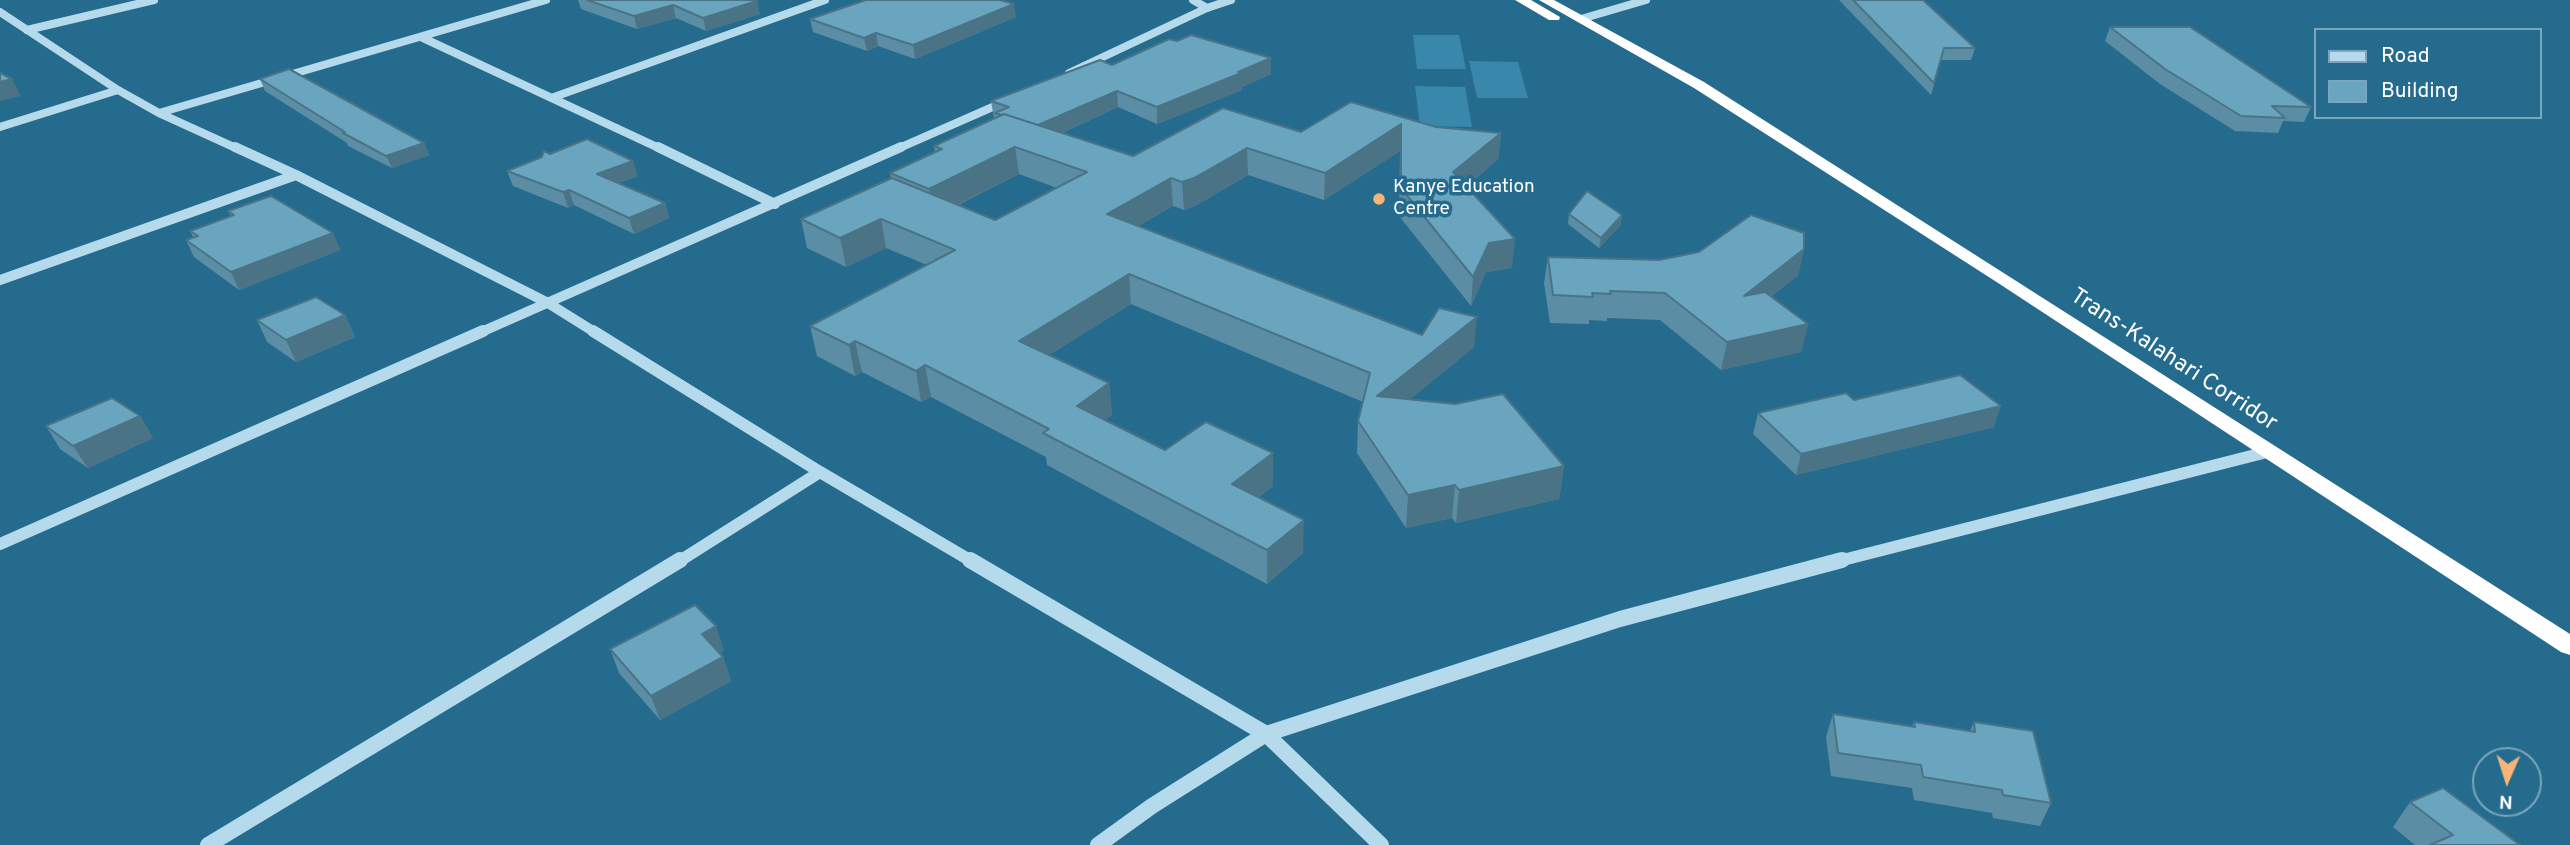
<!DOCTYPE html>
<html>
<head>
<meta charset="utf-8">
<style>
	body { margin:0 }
	#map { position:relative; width:2570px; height:845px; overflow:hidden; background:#256b8d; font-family:Overpass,sans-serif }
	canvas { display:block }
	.legend { position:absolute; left:2314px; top:28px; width:228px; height:91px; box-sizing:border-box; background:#256b8d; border:2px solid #7ca6bb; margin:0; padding:9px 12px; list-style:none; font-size:21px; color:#fff }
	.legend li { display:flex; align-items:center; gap:14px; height:35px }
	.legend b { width:35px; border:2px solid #7ca6bb }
	.north { position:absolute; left:2472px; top:747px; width:70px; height:70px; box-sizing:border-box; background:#256b8d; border:2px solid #7ca6bb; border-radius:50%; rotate:183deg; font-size:19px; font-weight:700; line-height:28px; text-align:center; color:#fff }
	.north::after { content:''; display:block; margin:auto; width:24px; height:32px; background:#f5b478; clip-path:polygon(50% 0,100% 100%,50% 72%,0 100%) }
</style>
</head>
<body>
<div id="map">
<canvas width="2570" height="845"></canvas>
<ul class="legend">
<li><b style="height:9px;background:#b4daeb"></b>Road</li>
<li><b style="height:19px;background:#6aa5c0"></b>Building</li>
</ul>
<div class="north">N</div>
</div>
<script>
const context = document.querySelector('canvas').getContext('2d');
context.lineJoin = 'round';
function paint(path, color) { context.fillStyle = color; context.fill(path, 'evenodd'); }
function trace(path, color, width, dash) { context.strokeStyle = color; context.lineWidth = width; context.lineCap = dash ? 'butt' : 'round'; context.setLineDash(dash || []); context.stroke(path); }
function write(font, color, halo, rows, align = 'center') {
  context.font = font + ' Overpass,sans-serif'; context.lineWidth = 7; context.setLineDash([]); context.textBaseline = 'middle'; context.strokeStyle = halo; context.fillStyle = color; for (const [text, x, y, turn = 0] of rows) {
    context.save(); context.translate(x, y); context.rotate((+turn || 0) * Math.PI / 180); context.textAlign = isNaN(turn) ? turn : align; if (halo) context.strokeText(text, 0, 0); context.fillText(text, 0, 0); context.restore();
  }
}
paint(new Path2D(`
	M1413 35H1459L1466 69H1417Z
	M1469 61 1518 62 1528 98H1477Z
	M1415 86 1465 87 1472 127 1420 126Z`), '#3987aa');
trace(new Path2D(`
	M1193 0 1207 8
	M0 12 118 90 159 113 238 149
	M1581 19 1646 0
	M27 30 154 0
	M423 38 661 149
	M1069 73 1207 8 1231 0
	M554 97 825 0
	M159 113 546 0
	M0 127 118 90
	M897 149 1004 102`), '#b4daeb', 8);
trace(new Path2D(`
	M235 147 296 175 548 303 596 333
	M658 147 775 204
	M0 280 296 175
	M479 333 901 147`), '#b4daeb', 10);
trace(new Path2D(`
	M593 331 820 472 973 562
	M0 544 483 331
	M678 562 820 472
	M1835 562 2267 452`), '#b4daeb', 12);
trace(new Path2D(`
	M970 560 1266 734 1381 845
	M208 845 680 560
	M1098 845 1152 806 1266 734 1620 619 1842 560`), '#b4daeb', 16);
paint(new Path2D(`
	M1515 0H1531L1560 17 1559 20H1549Z
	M1539 0H1554L1704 82 2570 634V655L2561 652 1995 281 1694 88Z`), '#fff');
paint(new Path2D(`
	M578 0H755L760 14 706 31 676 18 637 29 581 9Z
	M1839 0H1923L1975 48 1971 60H1941L1931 95Z
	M1002 1 1016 17 915 59 878 46 867 51 813 32 810 19Z
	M2110 27 2311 107 2304 122 2283 121 2278 133 2235 131 2160 84 2105 41Z
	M1177 41 1271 58V74L1242 87V90L1157 124 1118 107 1062 133 1133 156 1301 132 1436 127 1501 133 1498 159 1467 186 1512 268 1486 272 1471 306 1399 216 1400 151 1324 200 1248 175 1195 206 1184 210 1173 206 1138 226 1422 335 1474 347 1410 399 1564 466 1559 499 1456 523 1452 518 1406 528 1357 453 1358 421 1363 402 1131 304 1049 355 1109 383 1112 415 1105 420 1165 450 1273 453V486L1259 497 1303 553 1267 584 1047 465 1046 457 931 397 921 402 862 372 855 376 817 356 810 326 927 265 886 248 846 267 807 248 801 219 891 178 890 173 935 152 934 146 994 118 991 101 1112 65ZM1019 174 1057 188 995 220 958 205Z
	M260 79 424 143 429 155 392 168 348 146 347 143 265 91Z
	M550 154 638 176 618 183 665 203 669 218 634 234 574 205 568 208 513 186 507 171Z
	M228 211 333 233 340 250 239 290 194 257 186 240 193 237 190 231 231 216Z
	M1569 214 1622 215 1620 226 1599 248 1568 224Z
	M1804 249 1798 275 1772 296 1808 324 1801 352 1721 370 1660 320 1607 318V321L1589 320V324L1550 323 1544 283 1548 257 1659 260 1699 252Z
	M345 315 355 337 296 362 267 342 257 320Z
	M1854 400 1994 427 1796 475 1753 434 1758 413Z
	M140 416 153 438 88 468 60 449 46 426Z
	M610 649 724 650 720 653 723 657 731 681 660 720 619 673Z
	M1833 714 1912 726 1914 722 1970 731 1974 722 2051 803 2040 826 1993 818 1992 813 1914 800 1912 788 1831 776 1826 737Z
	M2410 802 2520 845H2415L2393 827Z`), '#5b8ea5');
paint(new Path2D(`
	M757 1 760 14 706 31 703 18Z
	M1014 4 1016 17 915 59 913 45Z
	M673 5 676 18 637 29 634 16Z
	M876 33 878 46 867 51 864 38Z
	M1271 58V74L1242 87V90L1157 124V107Z
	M12 79 21 96 0 101V82Z
	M1117 91 1118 107 1037 144 1035 127Z
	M1401 124 1400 151 1324 200 1325 173Z
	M1501 133 1498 159 1451 199 1453 172Z
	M424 143 429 155 392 168 386 156Z
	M1015 147 1019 174 934 216 929 189Z
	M1247 148 1248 175 1195 206 1184 210 1182 182Z
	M633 161 638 176 601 189 597 174Z
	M1171 178 1173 206 1110 242 1107 214Z
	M569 190 574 205 568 208 563 192Z
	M665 203 669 218 634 234 629 218Z
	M1622 215 1620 226 1599 248 1601 238Z
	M881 219 886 248 846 267 840 238Z
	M333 233 340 250 239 290 231 272Z
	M1515 239 1512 268 1486 272 1471 306 1473 277 1489 243Z
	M1804 249 1798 275 1738 323 1744 296Z
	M1129 274 1131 304 1023 371 1019 341Z
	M345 315 355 337 296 362 286 340Z
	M1477 317 1474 347 1375 428 1377 396Z
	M1808 324 1801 352 1721 370 1727 342Z
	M855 341 862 372 855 376 849 345Z
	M925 365 931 397 921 402 916 371Z
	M1109 383 1112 415 1080 438 1077 406Z
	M2001 406 1994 427 1796 475 1801 454Z
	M140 416 153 438 88 468 73 446Z
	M1273 453V486L1233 517 1232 484Z
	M1564 466 1559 499 1456 523 1459 490Z
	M1455 485 1452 518 1406 528 1408 495Z
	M1304 520 1303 553 1267 584V550Z
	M716 626 724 650 710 658 702 634Z
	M723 657 731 681 660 720 651 696Z`), '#4a7486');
const building = new Path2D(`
	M587 0H755L757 1 703 18 673 5 634 16Z
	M866 0H1000L1014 4 913 45 876 33 864 38 810 19Z
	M1853 0H1923L1975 48H1944L1934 83Z
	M2110 27H2190L2311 107 2272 106 2285 118 2241 116 2165 69Z
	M1191 35 1271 58 1238 72 1241 73 1157 107 1117 91 1038 125 1004 114 1002 115 995 113 1009 107 991 101 1100 60 1112 65 1169 39 1177 41Z
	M289 69 424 143 386 156 343 133 345 132 260 79Z
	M0 73 12 79 0 82Z
	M1351 102 1436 127 1501 133 1453 172 1515 239 1489 243 1473 277 1401 188V124L1325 173 1247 148 1194 178 1182 182 1171 178 1107 214 1422 335 1439 308 1477 317 1377 396 1455 404 1503 394 1564 466 1459 490 1455 485 1408 495 1358 421 1370 373 1129 274 1019 341 1109 383 1077 406 1165 450 1206 422 1273 453 1232 484 1304 520 1267 550 1043 433 1049 429 925 365 916 371 855 341 849 345 810 326 955 250 881 219 840 238 801 219 892 178 995 220 1087 172 1015 147 929 189 890 173 942 149 934 146 1004 114 1133 156 1223 108 1301 132Z
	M587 139 633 161 597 174 665 203 629 218 569 190 563 192 507 171 542 157 544 151 550 154Z
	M1587 191 1622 215 1601 238 1569 214Z
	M271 196 333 233 231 272 186 240 198 236 190 231 234 215 228 211Z
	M1751 215 1804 233V249L1744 296 1765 292 1808 324 1727 342 1665 293 1610 291 1611 294 1592 293 1593 297 1553 295 1548 257 1659 260 1699 252Z
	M316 297 345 315 286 340 257 320Z
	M1960 375 2001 406 1801 454 1758 413 1846 393 1854 400Z
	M112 398 140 416 73 446 46 426Z
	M695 605 716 626 702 634 723 657 651 696 610 649Z
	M1833 714 1915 727 1914 722 1975 732 1974 722 2033 731 2051 803 2003 795 2002 790 1923 777 1921 765 1838 753Z
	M2443 788 2520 845H2430L2453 835 2410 802Z`);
paint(building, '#6aa5c0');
trace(building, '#4a7486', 2);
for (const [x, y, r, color] of [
	[1379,199,7,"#f5b478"]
]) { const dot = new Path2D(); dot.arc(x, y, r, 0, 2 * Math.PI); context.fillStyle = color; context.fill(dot); trace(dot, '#256b8d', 2.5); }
write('19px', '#fff', '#256b8d', [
	["Kanye Education",1393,188],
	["Centre",1393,210]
], 'left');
write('23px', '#fff', '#256b8d', [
	["Trans-Kalahari Corridor",2173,361,33]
]);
</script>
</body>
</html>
